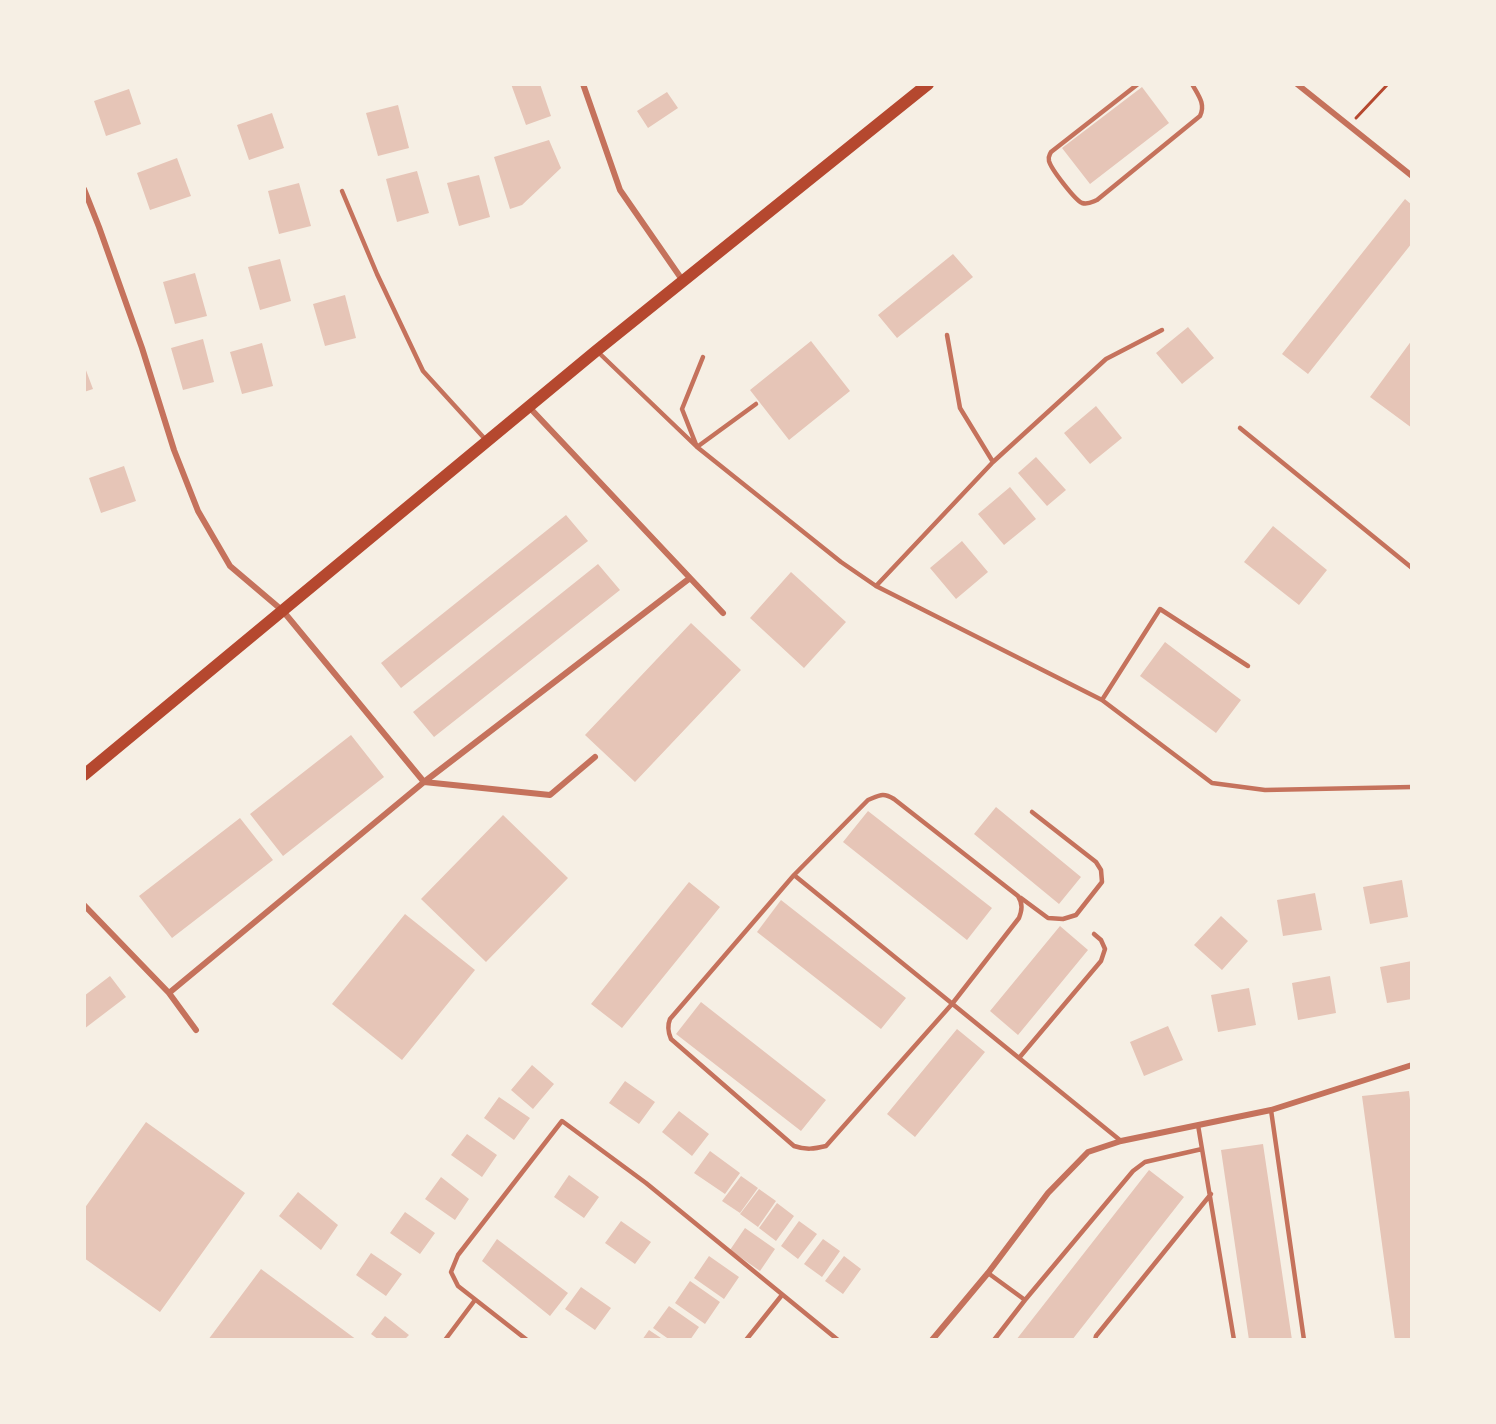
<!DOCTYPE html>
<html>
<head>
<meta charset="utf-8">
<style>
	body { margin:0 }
	#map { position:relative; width:1496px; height:1424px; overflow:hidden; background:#f6efe4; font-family:"Nunito Sans",sans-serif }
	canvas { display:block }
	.frame { position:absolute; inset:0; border:86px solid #f6efe4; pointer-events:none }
</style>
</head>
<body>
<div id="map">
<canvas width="1496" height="1424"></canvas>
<div class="frame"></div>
</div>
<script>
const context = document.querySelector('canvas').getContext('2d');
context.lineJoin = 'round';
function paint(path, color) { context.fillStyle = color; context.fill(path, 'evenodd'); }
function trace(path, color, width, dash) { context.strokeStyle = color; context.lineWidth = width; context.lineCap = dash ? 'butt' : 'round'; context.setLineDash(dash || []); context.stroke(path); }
paint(new Path2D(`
	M511 84H540L551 116 526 125Z
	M1142 87 1169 123 1090 184 1062 148Z
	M129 89 141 124 106 136 94 101Z
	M667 92 678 108 648 128 637 111Z
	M398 105 409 148 378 156 366 113Z
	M272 113 284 148 249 160 237 125Z
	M549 140 561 168 522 205 510 209 494 157Z
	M177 158 191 196 150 210 137 173Z
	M417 171 429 213 397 222 386 179Z
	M479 175 490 217 459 226 447 183Z
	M299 183 311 226 279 234 268 191Z
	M1405 199 1412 205V243L1308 374 1282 354Z
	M953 254 973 277 897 338 878 315Z
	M280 259 291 301 260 310 248 267Z
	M195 273 207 316 175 324 163 282Z
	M345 295 356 338 325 346 313 304Z
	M1188 327 1214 358 1182 384 1156 353Z
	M203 339 214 382 183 390 171 348Z
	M1412 340V428L1370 397Z
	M811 341 850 391 789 440 750 390Z
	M262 343 273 386 242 394 230 352Z
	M84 365 93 389 84 392Z
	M1096 406 1122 438 1090 464 1064 433Z
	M1036 457 1066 490 1047 506 1018 473Z
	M124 466 136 501 101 513 89 478Z
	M1010 487 1036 519 1004 545 978 514Z
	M566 515 588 541 401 688 381 663Z
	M1273 526 1327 570 1299 605 1244 562Z
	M962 541 988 572 956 599 930 568Z
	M598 564 620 590 434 737 413 712Z
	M791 572 846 622 804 668 750 618Z
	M691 623 741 670 635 782 585 735Z
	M1165 642 1241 700 1216 733 1140 676Z
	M351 735 384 777 283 856 250 814Z
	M996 807 1081 877 1059 904 974 834Z
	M868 811 992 908 967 940 843 842Z
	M503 815 568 878 486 962 421 899Z
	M240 818 273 860 172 938 139 896Z
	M1402 880 1408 917 1370 924 1363 887Z
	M689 882 720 907 622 1028 591 1004Z
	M1315 893 1322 930 1283 936 1277 900Z
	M781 900 906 998 881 1029 757 932Z
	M405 914 475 970 402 1060 332 1004Z
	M1221 916 1248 941 1222 970 1194 945Z
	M1060 926 1088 950 1018 1035 990 1011Z
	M1412 961V999L1387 1003 1380 967Z
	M110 976 126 997 84 1029V996Z
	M1330 976 1336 1013 1298 1020 1292 983Z
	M1249 988 1256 1025 1218 1032 1211 995Z
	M701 1002 826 1100 801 1131 676 1034Z
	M1168 1026 1183 1060 1144 1076 1130 1042Z
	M957 1029 985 1052 915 1137 887 1114Z
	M532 1065 554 1084 533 1109 511 1090Z
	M625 1081 655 1102 639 1124 609 1103Z
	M1409 1091 1412 1117V1340H1395L1362 1096Z
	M499 1097 530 1118 514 1140 484 1118Z
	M679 1111 709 1134 692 1156 662 1132Z
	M146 1122 245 1193 160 1312 84 1258V1209Z
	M467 1134 497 1155 482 1177 451 1155Z
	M1263 1144 1292 1340H1249L1221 1150Z
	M710 1151 740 1173 725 1194 694 1173Z
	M1149 1170 1184 1197 1072 1340H1016Z
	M569 1175 599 1197 584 1218 554 1197Z
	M741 1176 758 1188 740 1213 722 1201Z
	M441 1177 469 1199 455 1220 425 1199Z
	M759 1189 776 1201 758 1227 740 1214Z
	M298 1192 338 1225 321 1250 279 1216Z
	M777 1203 794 1216 776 1241 759 1228Z
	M405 1212 435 1233 420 1254 390 1233Z
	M621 1221 651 1242 635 1264 605 1243Z
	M799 1221 817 1234 798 1259 781 1246Z
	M745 1228 775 1249 760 1271 730 1250Z
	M497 1239 568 1293 550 1316 482 1261Z
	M823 1239 840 1251 822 1277 804 1264Z
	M371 1253 402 1274 386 1296 356 1275Z
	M709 1256 739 1277 724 1299 694 1278Z
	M844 1256 861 1269 843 1294 825 1281Z
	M261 1269 357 1340H208Z
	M690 1281 720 1302 705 1324 675 1303Z
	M581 1287 611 1308 595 1330 565 1309Z
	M669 1306 699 1327 690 1340H670L653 1328Z
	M385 1316 409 1335 404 1340H379L371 1334Z
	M649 1330 664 1340H642Z`), '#e6c5b7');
trace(new Path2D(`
	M1356 118 1388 84`), '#b5482f', 3);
trace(new Path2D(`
	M1138 84 1051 152C1049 156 1048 156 1049 161 1051 169 1075 200 1082 203 1088 205 1092 202 1097 200L1200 116C1206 104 1198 95 1192 84
	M342 191 377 274 423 371 485 439
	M947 335 960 408 993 462
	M598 352 697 447 841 562 876 586 1102 700 1212 783 1265 790 1412 787
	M703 357 682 409 697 447 756 404
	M1240 428 1412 568
	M876 586 993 462 1106 359 1162 330
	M1102 700 1160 609 1248 666
	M794 875 868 800C880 795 883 792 894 799L1018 896C1023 904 1022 910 1019 918L952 1004 826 1146C814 1149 806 1150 794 1146L671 1039C668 1032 667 1026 670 1019L794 875 1121 1141
	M1021 898 1048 918 1063 919 1076 915 1102 882 1101 870 1096 862 1032 812
	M1019 1058 1101 961 1105 949 1101 940 1094 934
	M1271 1110 1304 1340
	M1198 1125 1234 1340
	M988 1273 1025 1300 994 1340
	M1025 1300 1133 1171 1145 1162 1202 1149
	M445 1340 475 1300
	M527 1340 458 1286 451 1272 458 1255 562 1121 646 1183 838 1340
	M746 1340 782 1295
	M1095 1340 1096 1336 1211 1194`), '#c5725c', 4.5);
trace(new Path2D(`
	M583 84 620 190 683 281
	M1297 84 1412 176
	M84 189 99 227 142 348 174 450 198 511 230 566 283 611 424 782 550 795 595 757
	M529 407 723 613
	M84 905 169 993 196 1030
	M169 993 424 782 690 578
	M932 1340 988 1273 1048 1193 1088 1152 1121 1141 1271 1110 1412 1065`), '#c5725c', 6);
trace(new Path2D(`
	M84 775 596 351 928 84`), '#b5482f', 12);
</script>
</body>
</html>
